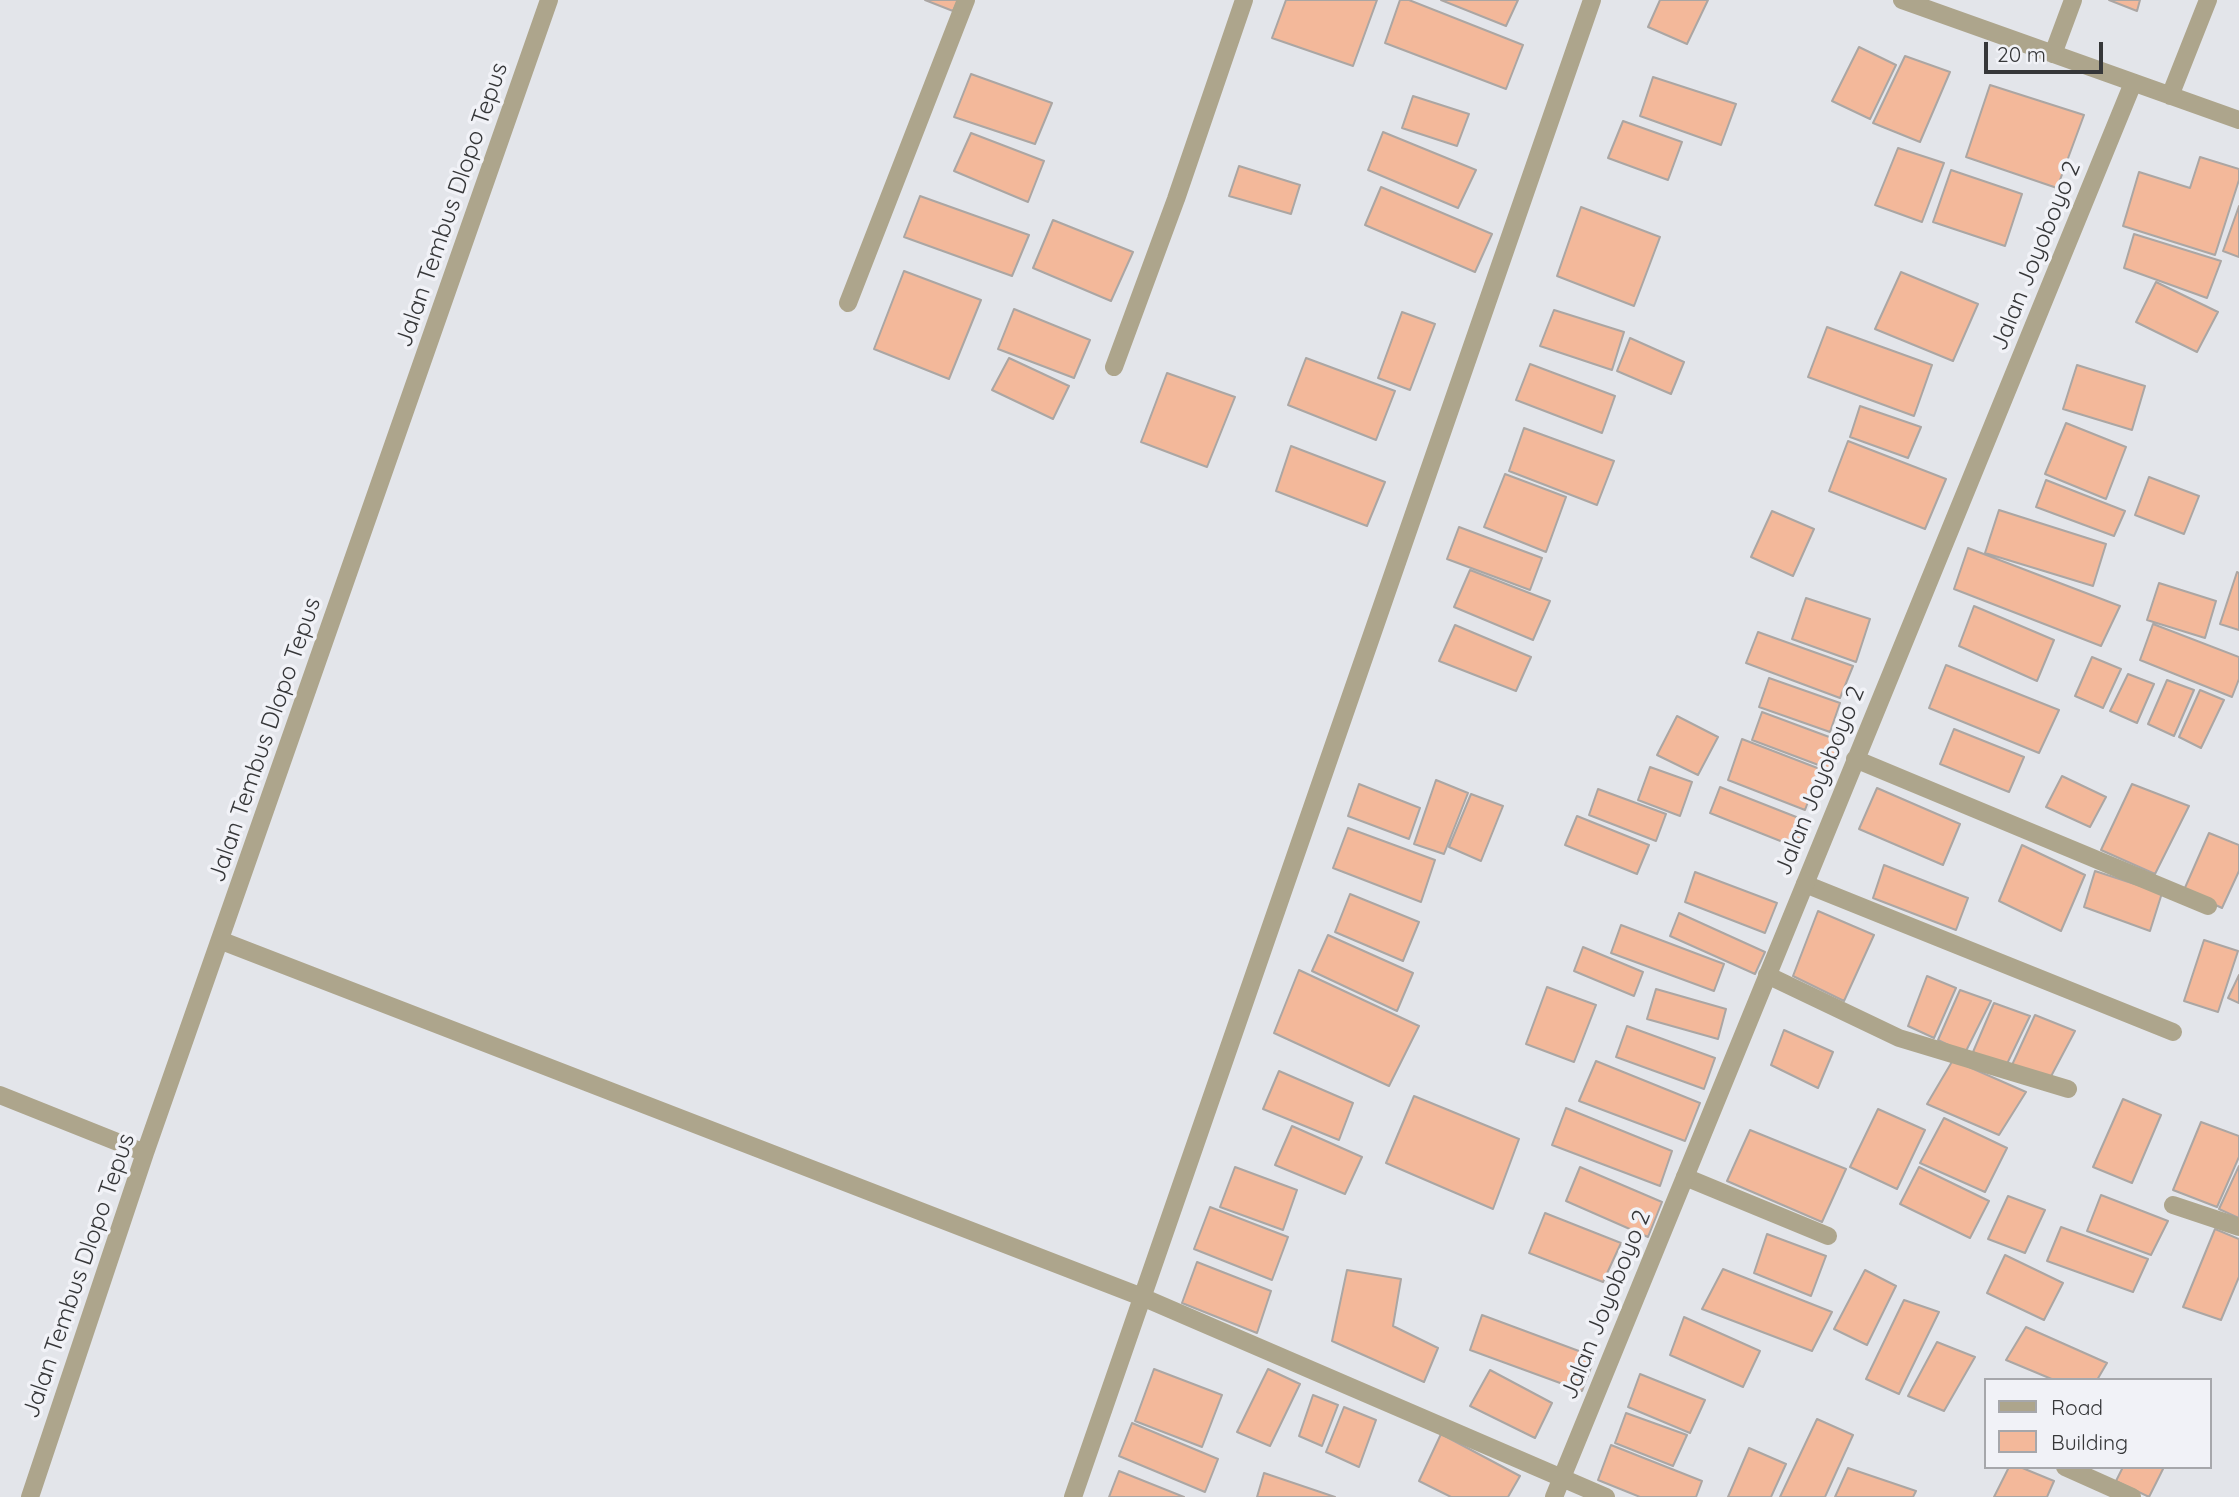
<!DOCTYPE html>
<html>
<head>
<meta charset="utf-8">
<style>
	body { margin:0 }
	#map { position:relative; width:2239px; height:1497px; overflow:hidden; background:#e3e5ea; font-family:Quicksand,sans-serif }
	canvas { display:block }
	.legend { position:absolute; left:1984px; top:1378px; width:228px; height:91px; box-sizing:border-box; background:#f1f2f7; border:2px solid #a6a7ab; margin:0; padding:9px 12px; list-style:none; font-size:21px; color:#363739 }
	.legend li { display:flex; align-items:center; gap:14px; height:35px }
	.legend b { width:35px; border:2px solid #a6a7ab }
	.scale { position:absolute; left:1984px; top:42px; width:119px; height:32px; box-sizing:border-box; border:4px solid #363739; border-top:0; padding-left:9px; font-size:21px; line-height:24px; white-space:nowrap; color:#363739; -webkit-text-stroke:5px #f1f2f7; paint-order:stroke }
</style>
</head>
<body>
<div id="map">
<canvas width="2239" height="1497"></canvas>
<ul class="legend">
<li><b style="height:9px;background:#ada58c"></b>Road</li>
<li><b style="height:19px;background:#f3b89a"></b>Building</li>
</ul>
<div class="scale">20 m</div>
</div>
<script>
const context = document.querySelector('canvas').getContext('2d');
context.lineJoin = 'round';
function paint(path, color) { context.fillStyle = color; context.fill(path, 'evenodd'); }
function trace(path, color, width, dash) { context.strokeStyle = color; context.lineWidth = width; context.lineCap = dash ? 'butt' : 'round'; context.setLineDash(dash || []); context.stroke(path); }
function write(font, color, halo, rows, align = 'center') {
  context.font = font + ' Quicksand,sans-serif'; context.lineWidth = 7; context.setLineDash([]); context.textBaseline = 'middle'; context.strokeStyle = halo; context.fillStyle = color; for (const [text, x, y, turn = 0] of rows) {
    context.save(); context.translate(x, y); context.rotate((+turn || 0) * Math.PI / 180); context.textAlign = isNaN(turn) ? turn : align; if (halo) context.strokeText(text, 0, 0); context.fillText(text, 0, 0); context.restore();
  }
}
const building = new Path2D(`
	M925 0H958L953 11Z
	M1286 0H1377L1353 66 1272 38Z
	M1400 0H1409L1523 45 1506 89 1385 43Z
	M1441 0H1518L1506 26Z
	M1660 0H1708L1687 44 1648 27Z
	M2109 0H2140L2137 11Z
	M1859 47 1896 65 1870 119 1832 101Z
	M1905 56 1950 72 1920 142 1873 123Z
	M971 74 1052 103 1035 144 954 117Z
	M1653 77 1736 104 1721 145 1640 116Z
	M1990 85 2084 115 2057 188 1966 157Z
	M1413 96 1469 114 1457 146 1402 128Z
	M1623 121 1682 142 1668 180 1608 158Z
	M1383 132 1476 170 1458 208 1368 170Z
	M971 133 1044 161 1028 202 954 171Z
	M1898 148 1944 163 1922 222 1875 205Z
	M2200 157 2239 169V180L2215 255 2123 226 2139 172 2190 188Z
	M1239 166 1300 185 1291 214 1229 196Z
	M1951 170 2022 194 2005 246 1933 222Z
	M1381 187 1492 234 1475 272 1365 225Z
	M920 196 1029 235 1012 276 904 237Z
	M2239 206V257L2223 251Z
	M1581 207 1660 237 1634 306 1557 276Z
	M1053 220 1133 252 1111 301 1033 268Z
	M2134 234 2221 261 2207 298 2124 268Z
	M904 271 981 300 949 379 874 349Z
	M1901 272 1978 304 1953 361 1875 329Z
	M2156 282 2218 312 2197 352 2136 322Z
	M1014 309 1090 340 1074 378 998 349Z
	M1554 310 1624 332 1612 370 1540 346Z
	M1402 312 1435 324 1410 390 1378 378Z
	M1827 327 1932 365 1914 416 1808 377Z
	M1630 338 1684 362 1671 394 1617 371Z
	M1009 358 1069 386 1053 419 992 390Z
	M1306 358 1395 391 1376 440 1288 405Z
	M1530 364 1615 396 1602 433 1516 400Z
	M2077 365 2145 386 2132 430 2063 409Z
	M1167 373 1235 397 1207 467 1141 442Z
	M1860 406 1921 427 1908 458 1850 437Z
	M2066 423 2126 447 2106 499 2045 474Z
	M1524 428 1614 461 1597 505 1509 471Z
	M1848 441 1946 479 1925 529 1829 491Z
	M1291 446 1385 482 1367 526 1276 491Z
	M1505 474 1566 497 1546 552 1484 527Z
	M2149 477 2199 496 2184 534 2135 515Z
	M2046 480 2125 511 2114 536 2036 507Z
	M1999 510 2106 544 2093 586 1985 553Z
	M1772 511 1814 529 1793 576 1751 557Z
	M1459 527 1542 558 1530 590 1447 559Z
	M1968 548 2120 606 2101 646 1954 589Z
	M1470 570 1550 601 1533 640 1454 607Z
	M2237 572 2239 573V630L2220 624Z
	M2159 583 2216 601 2205 638 2147 620Z
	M1806 598 1870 619 1856 662 1792 639Z
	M1974 606 2054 640 2037 681 1959 646Z
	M2153 624 2239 657V679L2232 697 2140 660Z
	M1455 625 1531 657 1516 691 1439 661Z
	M1758 632 1853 666 1840 698 1746 663Z
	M2092 657 2121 669 2103 708 2075 696Z
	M1946 665 2059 710 2039 753 1929 708Z
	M2128 674 2154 684 2137 723 2110 711Z
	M1769 678 1840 703 1830 732 1759 707Z
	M2167 680 2194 690 2174 736 2148 724Z
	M2200 690 2224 700 2201 748 2179 737Z
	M1762 712 1840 741 1829 769 1752 740Z
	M1677 716 1718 737 1698 775 1657 755Z
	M1954 729 2024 757 2009 792 1940 764Z
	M1742 739 1820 769 1805 810 1728 780Z
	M1650 767 1692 782 1680 816 1638 800Z
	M2062 776 2106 797 2090 827 2046 807Z
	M1436 780 1468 793 1444 854 1414 844Z
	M1359 784 1420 808 1409 839 1348 816Z
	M2132 784 2189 806 2155 874 2101 850Z
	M1720 787 1809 822 1798 848 1710 813Z
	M1877 788 1960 824 1943 865 1859 829Z
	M1598 789 1666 814 1656 841 1589 815Z
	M1471 794 1503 806 1481 861 1449 847Z
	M1577 816 1649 845 1637 874 1565 845Z
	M1348 828 1435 860 1421 902 1333 868Z
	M2209 833 2239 845V871L2222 908 2184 890Z
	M2022 845 2085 875 2061 931 1999 901Z
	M1884 865 1968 898 1956 930 1873 898Z
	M2095 871 2162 893 2150 931 2084 907Z
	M1695 872 1777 903 1765 933 1685 902Z
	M1350 894 1419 922 1403 961 1335 932Z
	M1818 911 1874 935 1844 1001 1793 976Z
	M1679 913 1765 952 1755 974 1670 936Z
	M1621 925 1724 964 1714 991 1611 953Z
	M1328 935 1413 973 1397 1011 1312 971Z
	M2204 940 2238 951 2218 1012 2184 1001Z
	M1583 947 1643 972 1634 996 1574 971Z
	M1299 970 1419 1026 1389 1086 1274 1033Z
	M2239 975V1003L2228 998Z
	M1927 976 1956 988 1934 1038 1908 1026Z
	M1547 987 1596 1005 1574 1062 1526 1044Z
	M1656 989 1726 1009 1718 1039 1647 1019Z
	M1960 990 1991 1001 1965 1053 1938 1040Z
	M1994 1003 2030 1016 2005 1068 1973 1052Z
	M2035 1015 2075 1031 2048 1082 2012 1065Z
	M1627 1026 1715 1058 1704 1089 1616 1057Z
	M1784 1030 1833 1052 1818 1088 1771 1065Z
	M1953 1060 2026 1092 1999 1135 1927 1104Z
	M1596 1061 1700 1103 1685 1141 1579 1101Z
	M1279 1071 1353 1103 1339 1140 1263 1109Z
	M1414 1096 1519 1139 1493 1209 1386 1163Z
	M2123 1099 2161 1115 2132 1183 2093 1167Z
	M1566 1108 1672 1151 1660 1186 1552 1145Z
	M1878 1109 1925 1130 1897 1189 1850 1167Z
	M1944 1118 2007 1148 1985 1192 1920 1163Z
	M2201 1122 2239 1136V1157L2217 1207 2173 1190Z
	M1292 1126 1362 1157 1345 1194 1275 1165Z
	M1750 1130 1846 1169 1822 1222 1727 1181Z
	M2239 1166V1218L2219 1209Z
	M1235 1167 1297 1190 1283 1230 1220 1207Z
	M1580 1167 1662 1202 1648 1237 1566 1201Z
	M1919 1167 1989 1201 1970 1238 1900 1204Z
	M2101 1195 2168 1221 2151 1255 2087 1231Z
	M2008 1196 2045 1210 2025 1253 1988 1239Z
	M1210 1207 1288 1237 1272 1280 1194 1249Z
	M1545 1213 1621 1243 1603 1282 1529 1253Z
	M2061 1227 2148 1259 2133 1292 2047 1261Z
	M2215 1229 2239 1239V1277L2221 1320 2183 1307Z
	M1767 1234 1826 1256 1811 1296 1754 1273Z
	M2005 1255 2063 1283 2044 1320 1987 1293Z
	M1197 1262 1271 1291 1257 1333 1182 1303Z
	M1723 1269 1832 1312 1812 1351 1702 1309Z
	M1347 1270 1401 1279 1393 1326 1438 1348 1424 1382 1332 1341Z
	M1865 1270 1896 1286 1867 1345 1834 1329Z
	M1904 1300 1939 1312 1899 1394 1866 1379Z
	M1482 1315 1595 1357 1582 1391 1470 1350Z
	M1684 1317 1760 1351 1743 1387 1670 1355Z
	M2026 1327 2107 1363 2097 1380H2054L2006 1360Z
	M1937 1342 1975 1357 1944 1411 1908 1396Z
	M1154 1369 1222 1395 1202 1447 1135 1421Z
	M1268 1369 1300 1384 1270 1446 1237 1432Z
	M1490 1370 1552 1403 1535 1438 1470 1406Z
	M1640 1374 1705 1400 1690 1433 1628 1407Z
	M1313 1395 1338 1405 1322 1446 1299 1436Z
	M1344 1407 1376 1420 1359 1467 1326 1452Z
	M1626 1413 1687 1435 1673 1466 1615 1443Z
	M1817 1419 1853 1435 1825 1497H1780Z
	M1132 1423 1218 1459 1205 1492 1119 1456Z
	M1441 1434 1520 1476 1508 1497H1451L1419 1481Z
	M1611 1445 1702 1481 1696 1497H1640L1598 1480Z
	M1749 1448 1786 1464 1771 1497H1728Z
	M2009 1467H2020L2054 1481 2047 1497H1994Z
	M2123 1467H2164L2149 1497 2116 1481Z
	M1848 1468 1916 1491 1913 1497H1835Z
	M1119 1471 1184 1497H1109Z
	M1264 1473 1335 1497H1257Z`);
paint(building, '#f3b89a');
trace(building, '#aba6a3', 2);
trace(new Path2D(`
	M1805 884 2173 1032
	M1685 1177 1828 1236`), '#ada58c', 18);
trace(new Path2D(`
	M1902 0 2239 120
	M2053 54 2073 0
	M2170 96 2208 0
	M848 303 966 0
	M1114 367 1176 199 1244 0
	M1855 759 2208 906
	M222 941 1142 1297 1606 1497
	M1767 975 1899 1038 2068 1089
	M0 1095 145 1153
	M2173 1205 2239 1227
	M2065 1467 2132 1497
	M30 1497 145 1153 549 0
	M1073 1497 1592 0
	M1554 1497 2133 83`), '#ada58c', 18);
write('24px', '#363739', '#f1f2f7', [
	["Jalan Tembus Dlopo Tepus",452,205,-71],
	["Jalan Joyoboyo 2",2036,256,-68],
	["Jalan Tembus Dlopo Tepus",265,740,-71],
	["Jalan Joyoboyo 2",1820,781,-68],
	["Jalan Tembus Dlopo Tepus",79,1276,-71],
	["Jalan Joyoboyo 2",1606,1305,-68]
]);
</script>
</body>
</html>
